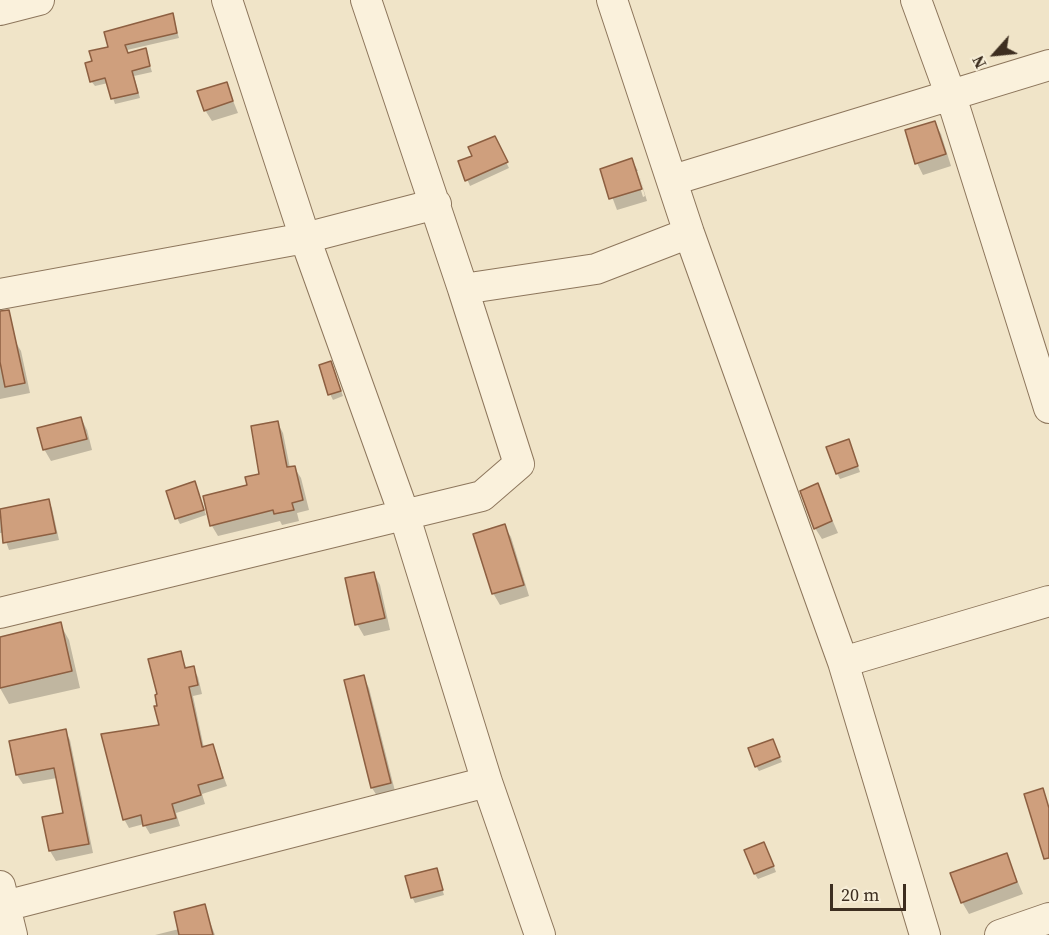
<!DOCTYPE html>
<html>
<head>
<meta charset="utf-8">
<style>
	body { margin:0 }
	#map { position:relative; width:1049px; height:935px; overflow:hidden; background:#f0e4c8; font-family:"Source Serif 4",serif }
	canvas { display:block }
	.north { position:absolute; left:965px; top:24px; width:60px; height:60px; -webkit-text-stroke:4px #f7eed8; paint-order:stroke; rotate:243deg; font-size:16px; font-weight:700; line-height:24px; text-align:center; color:#3d2e20 }
	.north::after { content:''; display:block; margin:auto; width:21px; height:27px; background:#3d2e20; clip-path:polygon(50% 0,100% 100%,50% 72%,0 100%) }
	.scale { position:absolute; left:830px; top:884px; width:76px; height:27px; box-sizing:border-box; border:3px solid #3d2e20; border-top:0; padding-left:8px; font-size:18px; line-height:21px; white-space:nowrap; color:#3d2e20; -webkit-text-stroke:4px #f7eed8; paint-order:stroke }
</style>
</head>
<body>
<div id="map">
<canvas width="1049" height="935"></canvas>
<div class="north">N</div>
<div class="scale">20 m</div>
</div>
<script>
const context = document.querySelector('canvas').getContext('2d');
context.lineJoin = 'round';
function paint(path, color) { context.fillStyle = color; context.fill(path, 'evenodd'); }
function trace(path, color, width, dash) { context.strokeStyle = color; context.lineWidth = width; context.lineCap = dash ? 'butt' : 'round'; context.setLineDash(dash || []); context.stroke(path); }
paint(new Path2D(`
	M172 15 179 38 127 50 128 54 145 50 152 72 134 76 140 98 115 104 108 83 95 86 91 81 94 62 110 48Z
	M226 83 238 113 212 121 205 110Z
	M935 123 941 134 951 166 923 175 917 163Z
	M494 138 509 168 470 186 460 162 474 156Z
	M632 160 638 171H635L643 197 645 196 638 171 647 201 617 210 602 170Z
	M15 341 21 351 30 393 0 399V344Z
	M333 368 343 396 333 400 330 394Z
	M81 418 87 430 92 450 51 461 44 449Z
	M277 422 283 433 290 468 294 467 301 478 309 510 297 513 299 521 282 525 280 521 218 536 212 526 204 497 248 486 261 475Z
	M851 447 860 472 840 479 837 473Z
	M817 485 838 533 822 539 815 528Z
	M197 488 206 515 180 524 177 518Z
	M48 501 52 508 59 540 9 550 3 533H0V509Z
	M504 526 511 537 529 596 500 605 493 593Z
	M374 574 380 585 390 630 364 636 357 624Z
	M60 624 69 640 80 688 9 704 0 688V638Z
	M180 653 187 669 193 668 198 677 202 694 193 696 204 748 212 745 227 786 202 794 205 804 176 813 180 826 150 834 144 824 129 828 124 819 161 727 159 707Z
	M363 676 369 688 396 795 379 799 372 788Z
	M65 731 70 740 93 853 56 861 50 851 44 818 64 814 57 778 23 784 17 775Z
	M773 741 782 762 759 771 756 766Z
	M767 849 776 872 758 879 755 874Z
	M1006 854 1023 894 969 914 962 902Z
	M436 869 444 895 415 903 412 897Z
	M204 906 215 935H155L179 929Z`), '#0003');
const building = new Path2D(`
	M173 13 177 33 125 45 128 53 146 48 150 66 132 71 138 93 111 99 105 78 90 82 85 63 92 61 89 51 108 47 104 32Z
	M227 82 233 101 204 111 197 91Z
	M935 121 946 154 915 164 905 130Z
	M495 136 508 162 465 181 458 161 472 156 468 147Z
	M632 158 642 189 609 199 600 169Z
	M9 310 25 383 5 387 0 362V311Z
	M331 361 341 391 328 395 319 365Z
	M81 417 87 439 43 450 37 428Z
	M278 421 287 467 295 466 303 500 292 503 294 510 274 514 273 510 210 526 203 496 247 485 245 477 259 474 251 426Z
	M849 439 858 466 836 474 826 447Z
	M195 481 204 510 175 519 166 491Z
	M818 483 832 521 814 529 800 491Z
	M49 499 56 533 3 543 0 509Z
	M505 524 524 585 492 594 473 534Z
	M374 572 385 618 355 625 345 578Z
	M61 622 72 671 0 688V637Z
	M181 651 185 668 194 666 198 685 189 687 202 747 213 744 223 778 198 785 201 795 172 804 176 818 143 826 141 815 123 820 101 734 159 725 154 706H157L155 695 157 694 148 659Z
	M364 675 391 783 371 788 344 680Z
	M66 729 89 844 49 851 42 817 63 813 54 768 16 775 9 741Z
	M773 739 780 757 755 767 748 748Z
	M1043 788 1049 808V858L1044 859 1024 794Z
	M764 842 774 866 754 874 744 850Z
	M1007 853 1017 882 961 903 950 873Z
	M437 868 443 890 411 898 405 876Z
	M205 904 213 935H179L174 912Z`);
paint(building, '#cf9f7d');
trace(building, '#8d5f41', 1.5);
const minor = new Path2D(`
	M227 0 305 238 404 514 487 782 540 935
	M366 0 463 289
	M612 0 689 233 843 662 925 935
	M916 0 951 96 1049 408
	M0 10 39 0
	M673 180 1049 65
	M0 294 305 238 436 204
	M0 613 482 496 519 464 463 289 596 269 689 233
	M843 662 1049 601
	M0 886 12 935
	M5 906 487 782
	M1000 935 1049 918`);
trace(minor, '#8d765c', 32);
trace(minor, '#faf1dc', 30);
</script>
</body>
</html>
